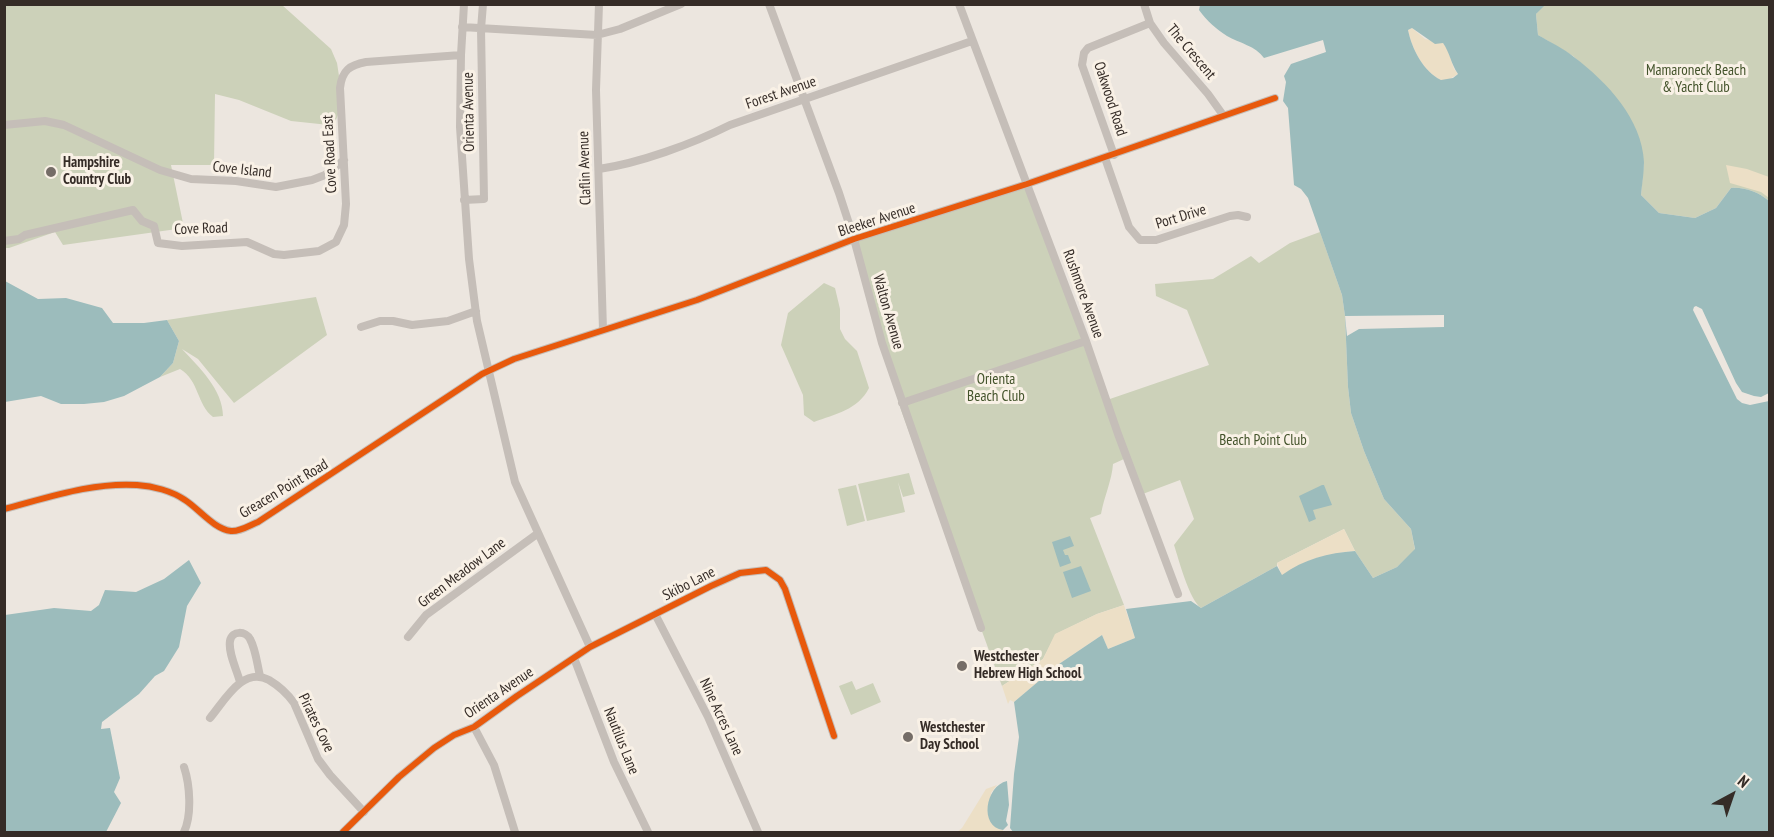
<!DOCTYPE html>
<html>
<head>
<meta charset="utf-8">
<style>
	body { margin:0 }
	#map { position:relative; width:1774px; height:837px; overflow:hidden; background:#ece6df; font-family:"PT Sans Narrow",sans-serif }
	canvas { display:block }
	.frame { position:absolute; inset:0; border:6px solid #352c27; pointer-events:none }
	.north { position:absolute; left:1702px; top:765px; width:60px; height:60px; -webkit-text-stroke:4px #f9f1e6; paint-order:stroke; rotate:40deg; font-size:16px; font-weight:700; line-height:24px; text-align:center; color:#352c27 }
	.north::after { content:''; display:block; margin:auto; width:21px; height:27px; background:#352c27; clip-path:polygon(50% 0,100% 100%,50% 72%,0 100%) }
</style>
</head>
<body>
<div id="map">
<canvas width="1774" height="837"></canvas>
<div class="frame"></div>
<div class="north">N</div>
</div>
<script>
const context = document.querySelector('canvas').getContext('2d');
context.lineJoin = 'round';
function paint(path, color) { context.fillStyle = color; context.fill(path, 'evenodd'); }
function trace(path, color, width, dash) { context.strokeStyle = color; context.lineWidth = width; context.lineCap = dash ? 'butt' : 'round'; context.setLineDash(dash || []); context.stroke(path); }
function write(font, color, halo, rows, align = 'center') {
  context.font = font + ' "PT Sans Narrow",sans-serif'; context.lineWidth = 6; context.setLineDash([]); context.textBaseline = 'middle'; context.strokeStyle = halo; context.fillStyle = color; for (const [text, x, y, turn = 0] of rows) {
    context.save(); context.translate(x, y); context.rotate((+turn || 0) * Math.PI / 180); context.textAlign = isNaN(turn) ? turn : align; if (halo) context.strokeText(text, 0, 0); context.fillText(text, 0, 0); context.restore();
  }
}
paint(new Path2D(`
	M1545 4 1769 5V201C1758 192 1745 187 1731 188L1716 208 1695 218 1659 213 1641 195 1644 162 1603 83 1573 56 1538 35 1536 14Z
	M4 5H282L331 49 337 63 339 76 338 115 335 122 329 125 291 121 239 100 215 94 214 165H171L184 228 63 245 55 232 9 248H5Z
	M1026 186 1104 401 1209 365 1187 310 1156 296 1155 284 1213 279 1251 256 1259 263 1290 243 1320 232 1342 295 1345 316 1348 387 1351 413 1364 451 1384 499 1411 529 1415 550 1397 567 1373 578 1355 551 1344 529 1277 563V566L1201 608C1189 599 1179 560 1174 545L1194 519 1180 480 1140 495 1124 459 1113 464C1112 480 1104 497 1101 514L1090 518 1124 605 1097 614 1056 634 1043 659 1002 686 901 410 854 242Z
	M824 283 835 288 840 309V329L845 339 857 351 869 388C858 410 835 414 814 422L804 415 803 395 781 345 788 313Z
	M316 297 327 335 234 403 198 359 182 349C199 367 223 390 223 416L213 417C197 405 199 380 180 369L160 377 173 363 179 341 167 320Z
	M909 473 915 494 903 497 898 482 905 512 867 521 858 484Z
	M856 485 865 521 847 526 838 489Z
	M852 681 856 690 873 683 881 702 851 715 839 686Z`), '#ccd1b9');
paint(new Path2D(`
	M1412 28 1425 39 1443 43 1448 50 1454 69 1458 74 1448 80H1441C1423 71 1412 49 1408 30Z
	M1726 165 1747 169 1769 177V198L1761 192 1730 183Z
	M1344 529 1355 551C1329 553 1303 560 1282 576L1277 563Z
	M1124 605 1135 638 1108 649 1102 635 1059 664 1014 702 1010 700 1008 704 1002 686 1043 659 1055 634 1097 614Z
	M997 785 991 793 998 829 1003 830V832H957L962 828 986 789Z`), '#ecdfc6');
paint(new Path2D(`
	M1200 5H1545L1536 14 1538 35C1550 42 1563 48 1574 57 1607 82 1642 119 1644 162 1644 173 1642 184 1641 195L1659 213 1695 218 1716 208 1731 188C1745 187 1758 192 1769 201V832H1013L1010 828 1014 774 1019 737 1014 702 1059 664 1102 635 1108 649 1135 638 1126 609 1191 601 1201 608 1277 566 1282 575C1304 559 1328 553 1355 551L1373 578 1397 567 1415 549 1411 529 1384 499 1364 451 1351 413 1348 387 1345 316 1342 295 1308 198 1301 189 1294 185 1288 108 1283 101 1286 82 1284 76 1291 64 1326 52 1323 40 1264 58C1256 46 1239 43 1227 36 1216 29 1207 21 1199 10ZM1412 28 1435 44 1443 43C1450 53 1451 64 1458 74L1453 78 1441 80C1423 71 1412 49 1408 30Z
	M5 281 38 299 66 298 102 308 113 323H144L167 320 179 341 173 363 160 377 124 396 104 402 84 404H61L41 396 5 402Z
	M1322 485H1324L1332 505 1313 510 1316 519 1309 522 1299 496Z
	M1070 536 1074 546 1063 550 1065 555H1068L1071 563 1060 567 1052 542Z
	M189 560 201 583 187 606 179 647 164 671 155 676 139 694 102 722 101 729 110 728 120 778 114 792 121 803 106 832H5V615L54 608 91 611 99 605 105 590 136 592 164 579Z
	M1081 566 1091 591 1072 598 1063 572Z
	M1007 781 1009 805 1006 821 1008 825 1003 830C979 827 985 786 1007 781Z`), '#9cbcbc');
paint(new Path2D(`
	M1696 306 1702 309 1736 383 1742 392 1754 396 1761 397 1769 393V401L1750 405 1742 403 1737 399 1693 310 1694 307Z
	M1444 315V327L1359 329 1347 336 1345 316Z`), '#ece6df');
trace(new Path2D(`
	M464 4 461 55 460 127 469 259 477 321 515 482 590 647
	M599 4 596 90 603 330
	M769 4 839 193 854 239 882 343 981 628
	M959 4 1086 341 1118 434 1178 594
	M1144 4 1150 23 1164 43 1208 94 1223 115
	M462 27 597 35 620 29 681 4
	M4 125 45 121 64 125 160 170 191 179 236 181 276 187 312 180 325 175 344 160
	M1114 155 1082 65 1084 53 1088 48 1150 23
	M1105 158 1129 227 1140 240H1156L1230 216 1238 215 1247 217
	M599 169C640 163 692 144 730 125L972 41
	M464 200 484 199 481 29 483 4
	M4 241 19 239 25 235 133 210 142 221 154 226 158 243 182 246 247 242 274 254 284 255 319 251 336 242 344 225 346 204 340 88C342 70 350 65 366 62L461 55
	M361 327 380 321H393L412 325 448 321 476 311
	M902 403 1086 341
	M4 509C47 498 92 482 137 485 153 486 172 491 185 500 199 509 214 529 231 531 240 532 250 525 258 522L482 374 514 359 697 300 854 239 1027 184 1275 98
	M655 614 708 717 758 832
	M408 637 426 615 537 534
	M574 658 614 762 648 832
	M240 682C237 670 228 653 230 641 232 630 246 631 250 639 256 650 257 664 260 676
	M210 718C225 700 243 666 269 680 279 686 287 693 294 703L318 759 330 775 364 812
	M474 727 494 765 515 832
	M184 767C190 785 192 815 184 832
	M343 832 399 777 434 748 454 735 474 727 517 696 590 647 711 586 740 573 766 570 780 580 785 589 834 736`), '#c5beb8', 8);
trace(new Path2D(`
	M4 509C47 498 92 482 137 485 153 486 172 491 185 500 199 509 214 529 231 531 240 532 250 525 258 522L482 374 514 359 697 300 854 239 1027 184 1275 98
	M343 832 399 777 434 748 454 735 474 727 517 696 590 647 711 586 740 573 766 570 780 580 785 589 834 736`), '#e8590c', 6);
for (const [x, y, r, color] of [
	[51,172,6,"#756d67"],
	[962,666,6,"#756d67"],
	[908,737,6,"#756d67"]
]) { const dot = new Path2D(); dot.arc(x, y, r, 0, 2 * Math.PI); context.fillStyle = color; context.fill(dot); trace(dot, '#f9f1e6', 2); }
write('15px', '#352c27', '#f9f1e6', [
	["The Crescent",1191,52,50],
	["Forest Avenue",781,93,-19],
	["Oakwood Road",1110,99,72],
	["Orienta Avenue",469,112,-91],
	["Cove Road East",330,154,-93],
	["Claflin Avenue",585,168,-92],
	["Cove Island",242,170,6],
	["Port Drive",1181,217,-17],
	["Bleeker Avenue",877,220,-18],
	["Cove Road",201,229,-2],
	["Rushmore Avenue",1083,294,70],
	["Walton Avenue",888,312,74],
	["Greacen Point Road",284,489,-31],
	["Green Meadow Lane",462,573,-37],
	["Skibo Lane",689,584,-27],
	["Orienta Avenue",499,693,-34],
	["Nine Acres Lane",721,717,65],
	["Pirates Cove",316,723,64],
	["Nautilus Lane",621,741,68]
]);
write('15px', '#43532b', '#f9f1e6', [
	["Mamaroneck Beach",1696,71],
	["& Yacht Club",1696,88],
	["Orienta",996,380],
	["Beach Club",996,397],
	["Beach Point Club",1263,441]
]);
write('bold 15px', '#352c27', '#f9f1e6', [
	["Hampshire",63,163],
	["Country Club",63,180],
	["Westchester",974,657],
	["Hebrew High School",974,674],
	["Westchester",920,728],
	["Day School",920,745]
], 'left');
</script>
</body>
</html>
